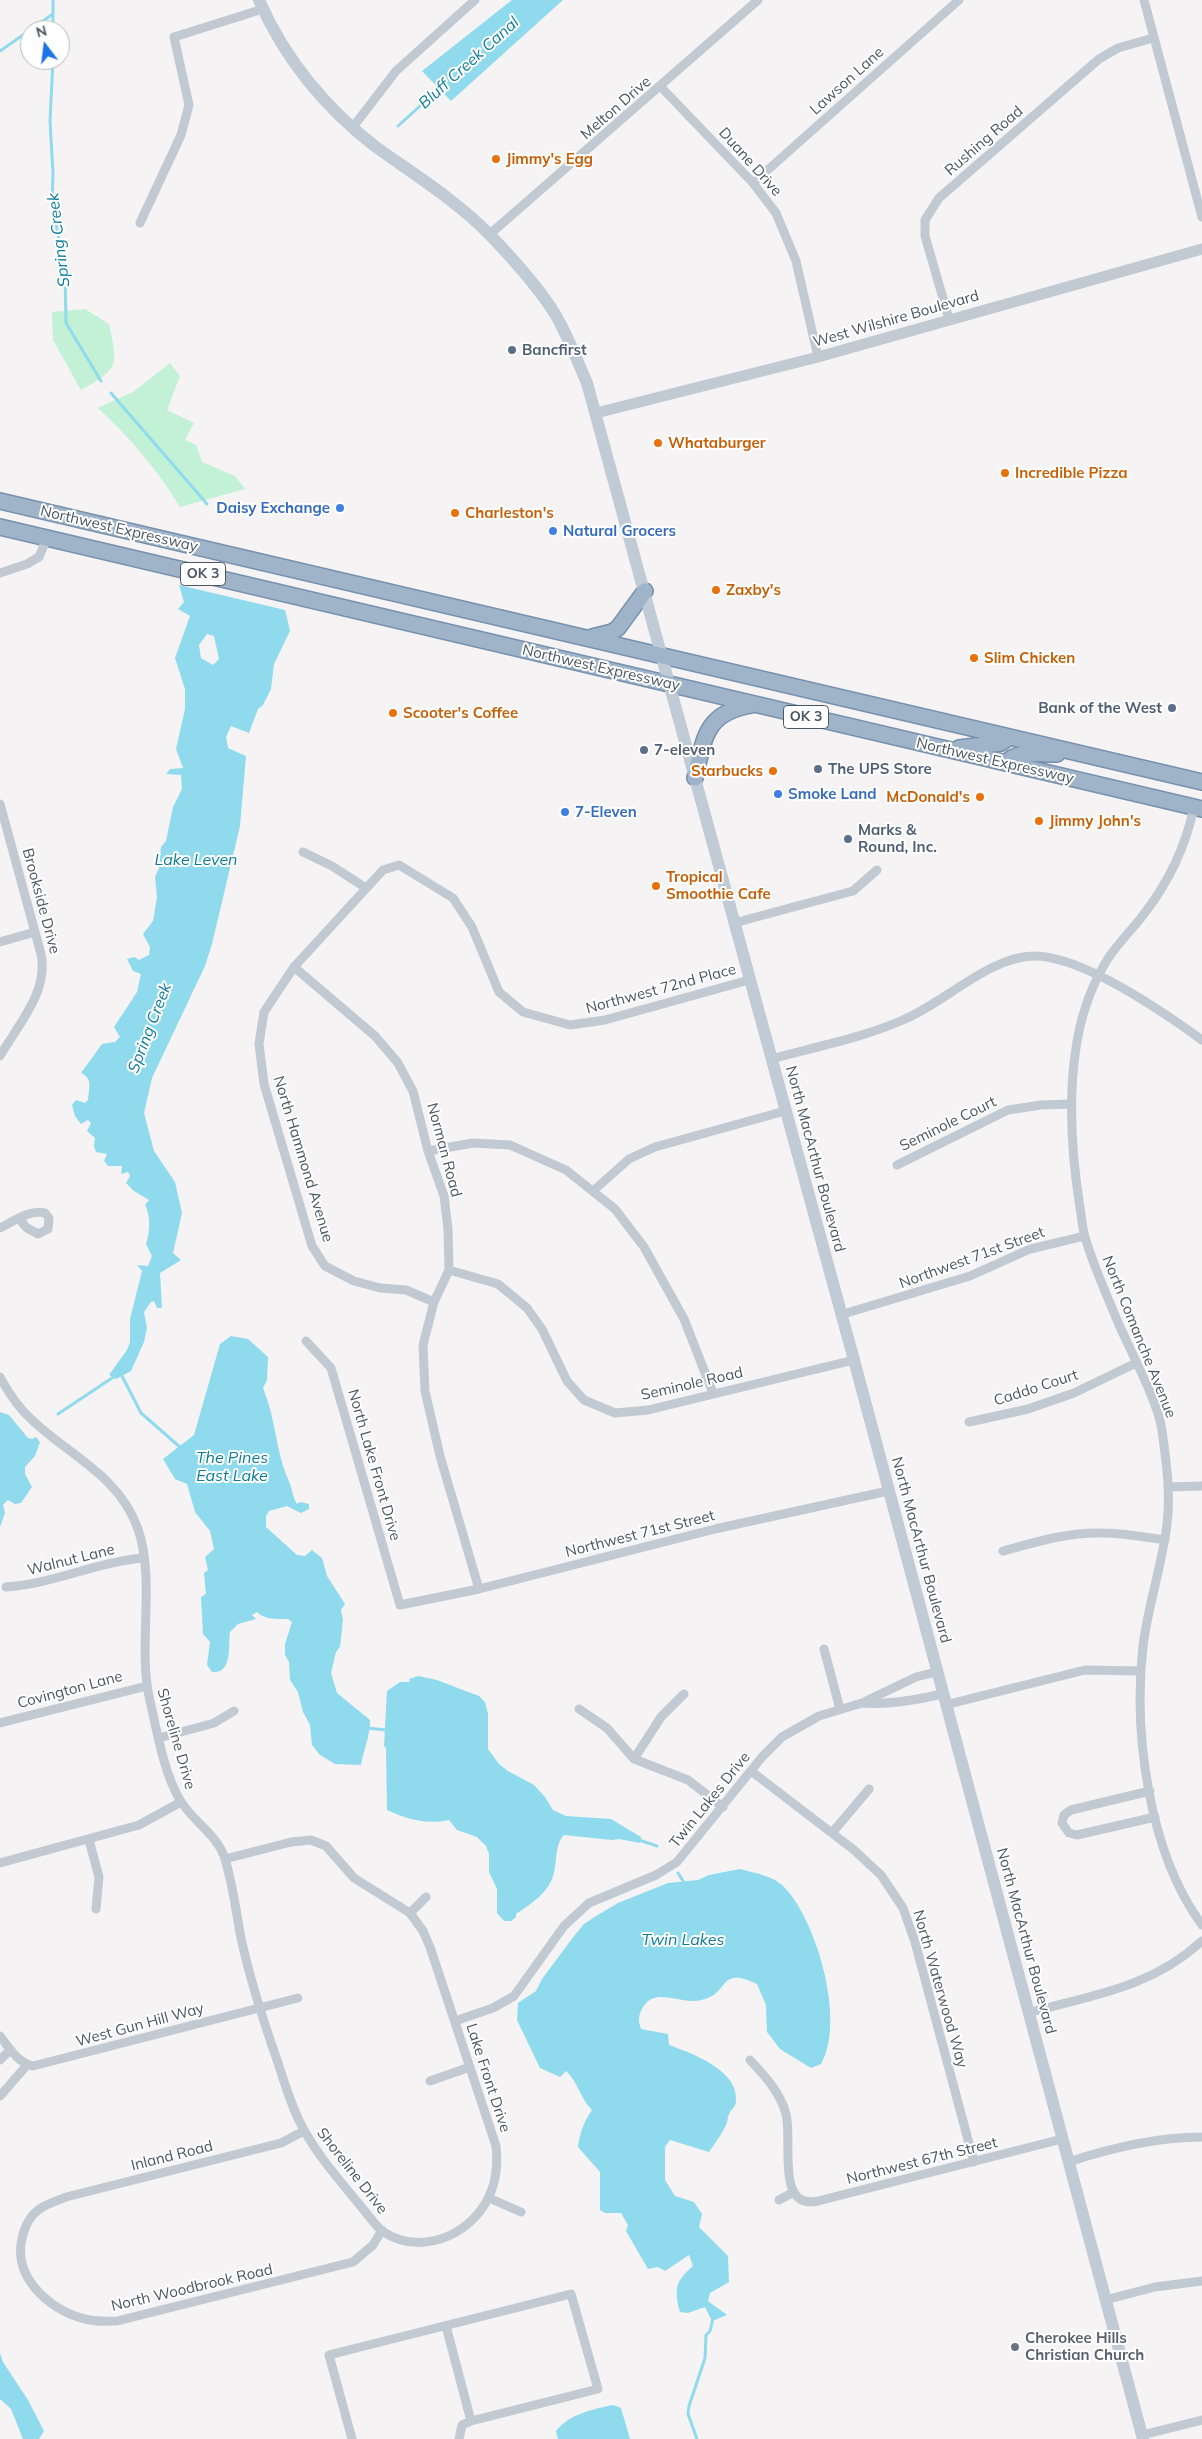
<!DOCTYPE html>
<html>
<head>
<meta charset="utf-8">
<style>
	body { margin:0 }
	#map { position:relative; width:1202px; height:2439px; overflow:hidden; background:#f5f3f3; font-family:Mulish,sans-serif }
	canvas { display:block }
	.north { position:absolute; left:20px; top:20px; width:50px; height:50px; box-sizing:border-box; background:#fff; border:1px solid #b7bbc0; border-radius:50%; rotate:345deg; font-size:14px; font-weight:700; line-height:20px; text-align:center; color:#4a5661 }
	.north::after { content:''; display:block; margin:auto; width:18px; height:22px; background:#1a73e8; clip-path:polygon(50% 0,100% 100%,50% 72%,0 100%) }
</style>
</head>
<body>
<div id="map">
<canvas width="1202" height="2439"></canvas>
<div class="north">N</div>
</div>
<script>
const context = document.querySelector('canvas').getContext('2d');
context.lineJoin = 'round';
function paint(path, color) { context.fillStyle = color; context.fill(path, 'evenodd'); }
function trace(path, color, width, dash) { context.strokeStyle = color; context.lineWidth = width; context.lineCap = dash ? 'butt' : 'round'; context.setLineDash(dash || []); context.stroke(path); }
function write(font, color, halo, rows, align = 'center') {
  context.font = font + ' Mulish,sans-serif'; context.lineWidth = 4; context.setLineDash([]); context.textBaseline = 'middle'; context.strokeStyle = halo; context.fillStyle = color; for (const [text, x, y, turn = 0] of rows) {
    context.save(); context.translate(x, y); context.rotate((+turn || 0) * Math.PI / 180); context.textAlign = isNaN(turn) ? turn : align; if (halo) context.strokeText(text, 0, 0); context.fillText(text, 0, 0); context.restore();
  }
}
paint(new Path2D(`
	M85 309 109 324C118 366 119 369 81 390L53 340 52 312Z
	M170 363 180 376 167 410 194 423 185 440 196 445 202 462 235 476 245 489 180 507C156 468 132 440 98 408L133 392Z`), '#c3f1d5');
paint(new Path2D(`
	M512 0H563L451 101 422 71Z
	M179 585 285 610 290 631 274 664 271 689 263 705 258 709 249 733 231 726 226 737 228 748 246 756 240 826 212 944 205 966 152 1078 144 1113 154 1151 175 1182 182 1213 173 1253 181 1260 160 1273 162 1308H157L154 1301 151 1302 144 1312 147 1328 144 1342 131 1371 116 1379 109 1375 127 1350 130 1342V1319L142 1271 137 1265 148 1266 152 1256 146 1244C150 1232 151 1216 145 1205L149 1200 134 1191 126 1183 130 1176 128 1172 121 1174 122 1166H108L104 1161 107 1154 96 1152 94 1146 95 1138 87 1131 91 1123 88 1120 81 1124 75 1116 72 1105 76 1100 85 1103 88 1100C89 1089 93 1078 81 1073L102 1044 115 1042 120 1037 114 1027 137 992 141 974 133 971 127 959 134 957 139 960 149 955 150 947 143 934 153 921 157 897 155 877 159 868 161 847 166 841 173 807 182 789 181 775 166 774 170 769 183 768 176 749 185 709V689L175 658 190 616 178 609 184 602ZM207 634 214 636 219 659 213 665 201 658 199 645Z
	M231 1336 248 1339 268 1357 267 1380 263 1388C267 1399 271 1410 273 1422 278 1443 279 1458 288 1479 292 1487 292 1496 297 1504L300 1502 309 1504V1509L301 1513 287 1506 269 1511 266 1516V1527L297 1555 305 1556 312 1550 322 1558 327 1576 345 1604 341 1610 343 1620 340 1647 336 1652 331 1673 337 1693 370 1720C370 1737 364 1748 361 1765L335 1764 320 1755 312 1745 310 1725 303 1712 298 1692 290 1680 289 1662 285 1655V1644L292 1622 288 1619C277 1619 265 1620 257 1612L252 1615 256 1619 238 1624 230 1632C228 1645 233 1674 212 1672L207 1665 210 1642 203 1634 201 1597 206 1594 204 1573 208 1570 205 1557 214 1549 210 1531 195 1512 187 1484 175 1479 163 1459 194 1435 220 1344Z
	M0 1412 9 1415 28 1438 32 1439 36 1437 40 1442 35 1456 25 1467V1474L32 1487 21 1503 15 1504 8 1500 3 1505 5 1513 0 1527Z
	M418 1676 437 1680 463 1690 479 1696 485 1702 488 1714V1749L499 1764 508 1771 534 1785 545 1797 553 1810 566 1816 611 1819 641 1837 640 1843 619 1839 612 1840 564 1835C555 1844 557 1860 554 1872 551 1891 531 1904 516 1914V1917L511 1921H504L497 1913V1889L489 1872V1854L486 1846 477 1837 457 1830 449 1820C426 1825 407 1819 387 1810L386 1748 384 1746 387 1691 400 1682H410L409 1679Z
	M740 1869C754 1873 775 1876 785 1888 817 1922 846 2022 821 2064L811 2068 780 2049 767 2032 766 2005 757 1984C717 1965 731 1994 701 2000 682 2005 655 1986 643 2007 638 2016 638 2020 641 2029L668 2034 669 2045C691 2053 739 2070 736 2101 736 2107 731 2109 729 2114 727 2118 728 2122 726 2125 722 2134 715 2143 709 2152L670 2140 665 2147V2180L675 2196 694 2202 702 2214 699 2227 728 2256 729 2282 710 2293 708 2301 727 2315 712 2321 705 2307 688 2313 680 2312C674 2290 675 2281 693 2266L689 2255 665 2271 658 2267 648 2269 626 2231 628 2225 621 2213H605L600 2210V2172L578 2147C580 2133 584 2121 592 2110 580 2098 578 2082 566 2071L560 2077 540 2068 517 2020 518 2003 536 1991 542 1979 574 1936 584 1924 596 1916 618 1903 668 1883 698 1880 709 1875Z
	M0 2353 3 2362 28 2400 44 2431 39 2439H23L11 2409 0 2399Z
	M613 2405 621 2408 630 2439H558L556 2431C569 2414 594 2409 613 2405Z`), '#90daee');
trace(new Path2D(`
	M53 0V30
	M0 51 53 14
	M53 60 50 121 53 173 52 202 65 272 66 323 101 381
	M398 126 442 86
	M111 393 207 504
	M120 1372 141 1413 181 1448
	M58 1414 115 1376
	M366 1728 387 1730
	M636 1839 657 1846
	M678 1873 685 1884
	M697 2439 688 2414 689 2406 705 2358 706 2335 710 2331 713 2318`), '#90daee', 3);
const trunk = new Path2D(`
	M0 501 1202 782
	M0 527 1202 809
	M592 637 612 632 618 628 645 591
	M959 748 1001 743 1010 737
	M1006 763C1017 749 1040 755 1057 754
	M695 778C704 738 705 713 751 705`);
trace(trunk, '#7690ad', 18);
trace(new Path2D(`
	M1144 0 1202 217
	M661 87 753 183 776 213 796 261 818 357
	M353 127 396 71 475 0
	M753 183 959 0
	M140 223 181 135 189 105 174 37 263 9
	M490 234 758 0
	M949 319 925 236V220L939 198 1099 59 1118 48 1153 38
	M0 573 27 564 39 557 47 538
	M0 804 41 954C49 991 18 1025 0 1056
	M1194 807C1186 845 1168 883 1144 914 1132 930 1118 943 1107 960 1090 988 1079 1022 1075 1055 1068 1106 1072 1157 1080 1208 1082 1218 1082 1228 1085 1237 1093 1265 1106 1293 1117 1320 1130 1351 1157 1399 1162 1430 1166 1460 1171 1493 1167 1524 1162 1566 1148 1605 1143 1646 1133 1734 1149 1853 1202 1925
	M303 852 332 866 366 888
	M734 923 853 891 877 870
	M0 942 35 932
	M294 967 375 1036 398 1063 413 1091 428 1151 444 1196 448 1229 449 1270 434 1302 423 1345 425 1391 440 1456 479 1589
	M771 1059C815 1047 863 1038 905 1019 945 1002 991 956 1034 956 1083 956 1162 1011 1202 1040
	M428 1151 473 1143 510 1145 566 1170 615 1209 644 1247 684 1319 713 1393
	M897 1165 1008 1110 1041 1105 1072 1104
	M593 1191 629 1159 655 1147 785 1111
	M0 1228C14 1221 30 1209 45 1213L49 1218 48 1229 38 1234 27 1228 19 1219
	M449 1270 498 1284 527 1308 542 1329 567 1381 584 1400 615 1413 648 1410 854 1360
	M434 1302 406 1290 380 1288 354 1281 325 1266 312 1246 264 1084 259 1044 264 1012 294 967 383 870 399 865 453 898 472 927 499 992 523 1012 570 1025 605 1020 749 980
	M840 1315 970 1276 1030 1249 1084 1236
	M306 1341 331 1368 400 1605 479 1589 715 1529 888 1491
	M0 1377C8 1392 18 1407 31 1419 68 1455 119 1475 138 1529 156 1582 137 1646 150 1701 157 1731 164 1774 180 1800 193 1822 218 1835 225 1859 233 1885 236 1912 241 1938 250 1980 263 2020 277 2060 285 2084 292 2109 304 2130 320 2159 343 2184 363 2209 369 2216 375 2225 382 2231 413 2252 452 2242 476 2216 494 2196 499 2173 496 2146L430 1947 423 1931 410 1913 354 1878 326 1846 311 1840 291 1842 225 1859
	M969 1422 1028 1409 1074 1393 1136 1363
	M1168 1487 1202 1486
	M1003 1551C1036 1542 1068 1532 1102 1533 1123 1533 1144 1537 1165 1540
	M6 1587C53 1584 96 1562 144 1558
	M824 1649 840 1709
	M862 1703C889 1705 916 1700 942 1694
	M945 1705 1085 1670 1141 1671
	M579 1709 607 1728 634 1759 688 1780 723 1807
	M0 1723 147 1686
	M159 1738 214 1723 234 1711
	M634 1759 661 1717 684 1694
	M751 1771 854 1850 881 1875 903 1908 915 1942 974 2162
	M1150 1791 1071 1810 1064 1815 1062 1823 1069 1833 1077 1835 1155 1817
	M832 1833 869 1789
	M89 1840 99 1877 96 1909
	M0 1863 139 1825 181 1802
	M410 1913 426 1897
	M1028 2013C1092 1995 1151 1988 1202 1941
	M455 2021 493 2008 514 1996 564 1926 589 1903 656 1875 677 1862 762 1757 782 1737 819 1716 862 1703 916 1677 936 1672
	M0 2036C9 2048 18 2063 33 2066L298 1998
	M0 2060 10 2050
	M750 2060C765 2076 780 2092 786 2114 793 2141 775 2210 818 2201L1062 2139
	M430 2081 470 2067
	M0 2096 27 2065
	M304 2131 281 2143 66 2197C57 2201 46 2204 38 2210 28 2218 23 2231 21 2244 16 2282 55 2314 90 2320 99 2322 108 2321 117 2321L353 2262 373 2245 382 2230
	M1068 2162C1111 2148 1157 2137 1202 2137
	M489 2198 521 2212
	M779 2200 792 2193
	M1105 2300 1155 2287 1202 2281
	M446 2326 471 2421
	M1142 2435 1202 2420
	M352 2439 329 2355 571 2294 598 2389 471 2421 462 2425 459 2439`), '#c1cad2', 9);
trace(new Path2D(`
	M596 413 818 357 1202 249`), '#c1cad2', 11);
trace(new Path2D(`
	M259 0C284 58 326 109 376 147 415 175 457 201 490 235 513 259 538 286 555 314 568 336 577 360 587 383L854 1360 1143 2439`), '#c1cbd6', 12);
trace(trunk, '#9fb4c9', 15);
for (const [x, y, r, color] of [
	[496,159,5,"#e8710a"],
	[512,350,5,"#5c6f8a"],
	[658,443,5,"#e8710a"],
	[1005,473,5,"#e8710a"],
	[340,508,5,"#3f7fe0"],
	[455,513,5,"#e8710a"],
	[553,531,5,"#3f7fe0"],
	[716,590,5,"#e8710a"],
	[974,658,5,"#e8710a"],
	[1172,708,5,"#5c6f8a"],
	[393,713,5,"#e8710a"],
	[644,750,5,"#5c6f8a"],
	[818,769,5,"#5c6f8a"],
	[773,771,5,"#e8710a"],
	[778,794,5,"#3f7fe0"],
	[980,797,5,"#e8710a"],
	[565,812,5,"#3f7fe0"],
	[1039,821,5,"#e8710a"],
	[848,839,5,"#5c6f8a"],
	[656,886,5,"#e8710a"],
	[1015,2347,5,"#6b7280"]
]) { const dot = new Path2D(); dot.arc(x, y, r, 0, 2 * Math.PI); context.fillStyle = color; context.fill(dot); trace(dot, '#fff', 2); }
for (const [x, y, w] of [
	[203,574,45],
	[806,717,45]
]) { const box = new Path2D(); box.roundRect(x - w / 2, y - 11.5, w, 23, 4); context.fillStyle = '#fff'; context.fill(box); trace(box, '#4a5661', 1); }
write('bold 14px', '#4a5661', null, [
	["OK 3",203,574],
	["OK 3",806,717]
]);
write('15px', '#4a5661', '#fff', [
	["Lawson Lane",847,81,-42],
	["Melton Drive",616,108,-41],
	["Rushing Road",984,141,-41],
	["Duane Drive",750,162,48],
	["West Wilshire Boulevard",896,319,-16],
	["Northwest Expressway",119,529,13],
	["Northwest Expressway",601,668,13],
	["Northwest Expressway",995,761,13],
	["Brookside Drive",41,901,75],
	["Northwest 72nd Place",661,989,-15],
	["Seminole Court",948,1124,-26],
	["Norman Road",444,1150,75],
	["North Hammond Avenue",303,1159,73],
	["North MacArthur Boulevard",815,1159,75],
	["Northwest 71st Street",972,1258,-20],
	["North Comanche Avenue",1139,1337,68],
	["Seminole Road",692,1384,-13],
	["Caddo Court",1036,1388,-18],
	["North Lake Front Drive",374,1465,74],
	["Northwest 71st Street",640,1534,-14],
	["North MacArthur Boulevard",921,1550,75],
	["Walnut Lane",71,1560,-14],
	["Covington Lane",70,1690,-15],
	["Shoreline Drive",176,1739,74],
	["Twin Lakes Drive",710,1800,-51],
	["North MacArthur Boulevard",1026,1941,75],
	["North Waterwood Way",940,1989,74],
	["West Gun Hill Way",140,2025,-15],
	["Lake Front Drive",488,2078,72],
	["Inland Road",172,2156,-14],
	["Northwest 67th Street",922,2161,-14],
	["Shoreline Drive",352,2171,52],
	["North Woodbrook Road",192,2288,-13]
]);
write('bold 15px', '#c56008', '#fff', [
	["Jimmy's Egg",506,159],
	["Whataburger",668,443],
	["Incredible Pizza",1015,473],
	["Charleston's",465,513],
	["Zaxby's",726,590],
	["Slim Chicken",984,658],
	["Scooter's Coffee",403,713],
	["Starbucks",763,771,"right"],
	["McDonald's",970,797,"right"],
	["Jimmy John's",1049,821],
	["Tropical",666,877],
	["Smoothie Cafe",666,894]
], 'left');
write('bold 15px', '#4e5e75', '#fff', [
	["Bancfirst",522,350],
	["Bank of the West",1162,708,"right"],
	["7-eleven",654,750],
	["The UPS Store",828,769],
	["Marks &",858,830],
	["Round, Inc.",858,847]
], 'left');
write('bold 15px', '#366cbe', '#fff', [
	["Daisy Exchange",330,508,"right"],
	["Natural Grocers",563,531],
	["Smoke Land",788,794],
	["7-Eleven",575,812]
], 'left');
write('bold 15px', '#5b616d', '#fff', [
	["Cherokee Hills",1025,2338],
	["Christian Church",1025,2355]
], 'left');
write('italic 16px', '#0c7c9b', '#fff', [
	["Bluff Creek Canal",469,63,-42],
	["Spring Creek",59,240,-97],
	["Lake Leven",196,860],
	["Spring Creek",150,1028,-69],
	["The Pines",232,1458],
	["East Lake",232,1476],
	["Twin Lakes",683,1940]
]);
</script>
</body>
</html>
